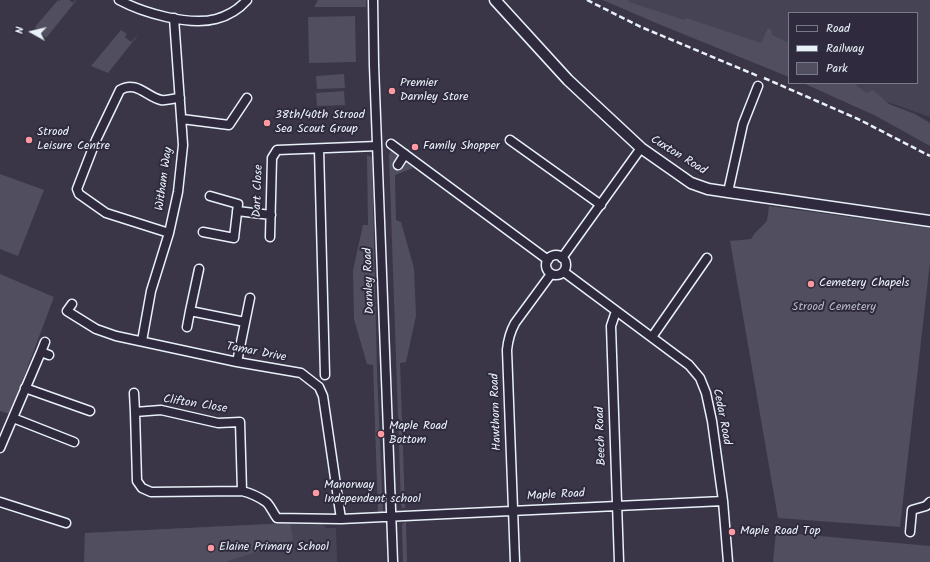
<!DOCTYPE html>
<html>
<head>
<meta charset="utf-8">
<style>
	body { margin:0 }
	#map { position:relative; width:930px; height:562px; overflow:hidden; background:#3a3648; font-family:Kalam,sans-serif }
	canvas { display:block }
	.legend { position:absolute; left:788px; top:12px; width:130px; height:72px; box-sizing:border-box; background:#2f2a3d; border:1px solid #797a88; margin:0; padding:5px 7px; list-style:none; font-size:12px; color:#e8f1f8 }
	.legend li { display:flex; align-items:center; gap:8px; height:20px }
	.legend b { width:20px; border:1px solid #797a88 }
	.north { position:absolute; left:12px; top:12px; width:40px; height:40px; -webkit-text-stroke:3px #2f2a3d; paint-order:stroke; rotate:278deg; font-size:11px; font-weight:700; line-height:16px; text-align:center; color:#e8f1f8 }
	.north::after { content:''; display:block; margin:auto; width:14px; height:18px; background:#e8f1f8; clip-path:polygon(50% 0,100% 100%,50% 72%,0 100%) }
</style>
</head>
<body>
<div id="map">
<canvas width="930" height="562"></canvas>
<ul class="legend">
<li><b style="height:5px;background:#2f2a3d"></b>Road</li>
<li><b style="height:5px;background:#e8f1f8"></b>Railway</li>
<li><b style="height:11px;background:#504e5f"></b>Park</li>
</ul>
<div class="north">N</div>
</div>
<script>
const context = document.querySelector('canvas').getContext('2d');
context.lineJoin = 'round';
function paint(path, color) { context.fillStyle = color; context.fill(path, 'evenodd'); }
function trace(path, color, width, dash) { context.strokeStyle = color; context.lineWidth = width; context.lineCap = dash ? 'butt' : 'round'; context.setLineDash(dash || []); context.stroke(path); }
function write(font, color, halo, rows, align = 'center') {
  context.font = font + ' Kalam,sans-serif'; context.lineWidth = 4; context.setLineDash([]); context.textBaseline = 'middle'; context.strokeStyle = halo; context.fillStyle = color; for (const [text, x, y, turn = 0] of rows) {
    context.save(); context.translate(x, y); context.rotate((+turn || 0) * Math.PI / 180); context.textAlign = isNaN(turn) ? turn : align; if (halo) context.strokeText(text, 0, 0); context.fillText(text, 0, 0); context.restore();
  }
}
paint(new Path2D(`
	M602 0H930V117L834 83H917V13H789V67Z
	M290 523H322L326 528H336L337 562H84L85 533Z`), '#464354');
paint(new Path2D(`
	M58 0 59 1 61 0H69L73 3 75 0 76 1 46 38 35 27Z
	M318 0H366V7H314Z
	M603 0H628L629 2 684 20 687 18 761 43 768 28 771 29 772 35 789 43V77L656 23Z
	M355 16 356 62 309 63 308 17Z
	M121 30 127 34 125 37 131 42 139 34 108 73 91 66Z
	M344 74 345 88 317 89 316 76Z
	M803 83H853L866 93 873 90 889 104 915 114 930 123V146L876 116Z
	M344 91 345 105 317 106 316 93Z
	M391 151 399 157 396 164 401 169 407 163 413 168 395 175V180L396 220 401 222 414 268 416 316 406 362 400 363 405 508H402L401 504 389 154Z
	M367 155 372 157 377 371 383 513H378L373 365 367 364 354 319 353 270 363 225H368Z
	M0 174 44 190 18 256 0 249Z
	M769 206 930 228V262L900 527 778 518 730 241 751 239 755 233 767 221Z
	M0 274 54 297 10 414 0 411Z
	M406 522 407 562H403L402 526 403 523Z
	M290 523 293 540 225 562H84L85 533Z
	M776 532 930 546V562H773Z`), '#504e5f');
const minor = new Path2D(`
	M119 0C143 13 189 26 216 19 227 16 239 9 247 0
	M373 0 374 65 393 562
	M182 119 229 125 247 98
	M510 140 601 205
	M391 144 548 260
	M319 149 325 375
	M398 165 405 154
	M728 192 743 124 758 86
	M237 211 271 215
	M203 232 234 238 238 204 210 196
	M169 233 106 213 79 194 77 189 96 140 120 90C136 80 147 97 161 100 166 101 174 98 180 98
	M270 237 272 158 277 150 377 146
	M546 265a10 10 0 1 1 20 0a10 10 0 1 1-20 0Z
	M562 258 641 148
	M199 269 190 311 245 322
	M564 272 689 365 700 378 706 393 712 421 723 501 728 562
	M72 304 67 311 96 329 116 336 237 362 301 373 319 387 323 396 341 519
	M616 311 611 326 619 562
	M187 327 190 311
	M652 337 707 258
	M142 341 151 291 169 233 178 192 183 145 174 18
	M41 352 45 342
	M237 362 250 298
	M25 388 90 411
	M134 393 135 412
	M13 418 74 442
	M0 448 41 352 49 355
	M242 491 240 422 218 423 161 410 135 412 137 481 142 488 151 492 242 491C250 493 259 497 266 502 270 505 273 513 277 518L341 519 723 501
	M0 502 66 523
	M910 532 912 510 926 506 930 502
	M515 562 507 350C508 340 510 332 515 323L551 274`);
const major = new Path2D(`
	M495 0 568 80 641 148 691 183 708 189 728 192 930 221`);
trace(minor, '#e8f1f8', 11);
trace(major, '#e8f1f8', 13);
trace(minor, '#2f2a3d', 8);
trace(major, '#2f2a3d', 10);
trace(new Path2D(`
	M587 0 641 27 758 76
	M764 78 858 119 930 156`), '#e8f1f8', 2.5, [6, 3]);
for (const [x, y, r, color] of [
	[392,91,4,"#ff9aa2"],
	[267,123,4,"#ff9aa2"],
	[29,140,4,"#ff9aa2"],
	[415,147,4,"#ff9aa2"],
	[811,284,4,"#ff9aa2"],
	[381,434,4,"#ff9aa2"],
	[316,493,4,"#ff9aa2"],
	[732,532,4,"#ff9aa2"],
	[211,548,4,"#ff9aa2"]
]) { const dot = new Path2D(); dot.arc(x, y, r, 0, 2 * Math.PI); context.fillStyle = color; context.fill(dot); trace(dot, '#2f2a3d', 1.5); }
write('12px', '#e8f1f8', '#2f2a3d', [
	["Premier",400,84],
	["Darnley Store",400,98],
	["38th/40th Strood",275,116],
	["Sea Scout Group",275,130],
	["Strood",37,133],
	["Leisure Centre",37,147],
	["Family Shopper",423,147],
	["Cemetery Chapels",819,284],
	["Maple Road",389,427],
	["Bottom",389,441],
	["Manorway",324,486],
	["Independent school",324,500],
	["Maple Road Top",740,532],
	["Elaine Primary School",219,548]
], 'left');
write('12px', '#e8f1f8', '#2f2a3d', [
	["Cuxton Road",678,156,32],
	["Witham Way",165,179,-82],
	["Dart Close",259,191,-88],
	["Darnley Road",370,281,-92],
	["Tamar Drive",256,353,11],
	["Clifton Close",195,405,9],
	["Hawthorn Road",497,412,-92],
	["Cedar Road",721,417,79],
	["Beech Road",602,436,-92],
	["Maple Road",556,496,-3]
]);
write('12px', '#b3b8c2', '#2f2a3d', [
	["Strood Cemetery",834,308]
]);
</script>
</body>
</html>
